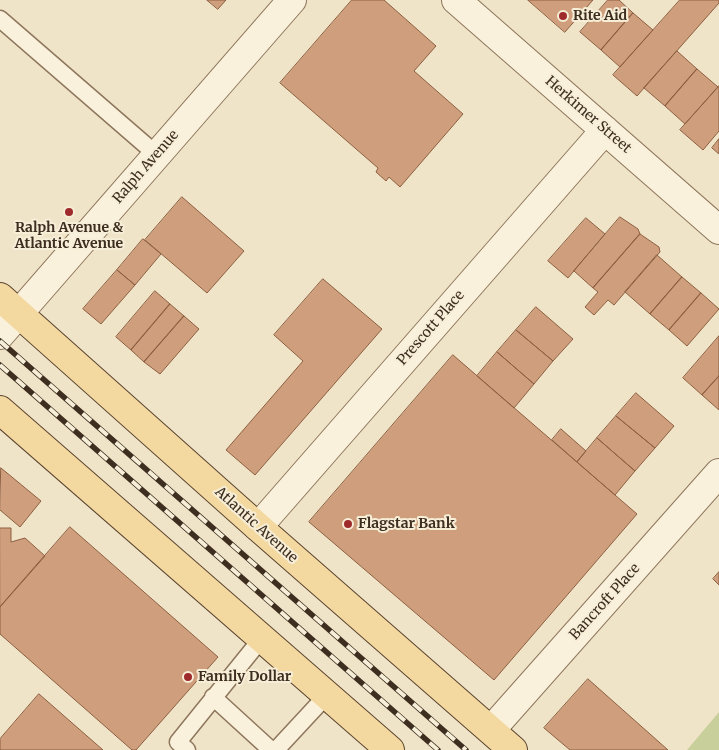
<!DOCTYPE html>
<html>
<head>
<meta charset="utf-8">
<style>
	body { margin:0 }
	canvas { display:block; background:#f0e4c8 }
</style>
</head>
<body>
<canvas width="719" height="750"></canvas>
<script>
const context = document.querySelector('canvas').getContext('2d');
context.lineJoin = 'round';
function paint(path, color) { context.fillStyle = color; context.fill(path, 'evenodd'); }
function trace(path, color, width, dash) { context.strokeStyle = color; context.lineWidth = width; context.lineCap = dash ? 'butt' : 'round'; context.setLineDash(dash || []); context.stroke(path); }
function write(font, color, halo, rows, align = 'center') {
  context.font = font + ' Merriweather,serif'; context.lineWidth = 4; context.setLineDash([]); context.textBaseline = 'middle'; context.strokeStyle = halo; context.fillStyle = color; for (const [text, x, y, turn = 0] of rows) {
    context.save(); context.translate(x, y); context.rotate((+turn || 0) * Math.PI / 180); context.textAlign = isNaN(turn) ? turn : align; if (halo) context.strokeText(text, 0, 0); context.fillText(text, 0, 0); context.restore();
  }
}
paint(new Path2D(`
	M719 712V750H687Z`), '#c9cf9b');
const building = new Path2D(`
	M207 0H226L218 9Z
	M352 0H384L436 46 414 71 463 114 400 187 389 177 386 181 376 172 378 168 280 83Z
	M528 0H593L565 32Z
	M608 0H619L633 13 601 50 580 32Z
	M680 0H719V3L637 96 613 75Z
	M633 13 653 30 620 67 601 50Z
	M677 51 697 69 665 106 644 88Z
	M697 69 718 87 685 124 665 106Z
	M719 86V131L703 150 680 130Z
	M719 139V154L712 148Z
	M182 197 244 251 207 293 145 240Z
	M620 217 638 229 640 234 593 288 574 271Z
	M586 218 605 234 568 278 548 261Z
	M640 234 659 247 660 252 614 305 608 300 594 315 585 307 598 292 593 288Z
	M143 239 161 254 135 285 117 270Z
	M657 255 682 277 650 314 625 292Z
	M117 270 135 285 101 324 83 309Z
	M682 277 701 293 669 330 650 314Z
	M323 279 382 329 255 475 226 450 303 361 274 335Z
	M155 291 170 304 131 350 116 337Z
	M701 293 719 309 687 346 669 330Z
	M170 304 184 316 144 362 131 350Z
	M536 307 573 339 553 361 516 330Z
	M184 316 199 329 160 374 144 362Z
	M516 330 553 361 534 384 497 352Z
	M719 336V376L702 395 683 378Z
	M497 352 534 384 514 408 477 376Z
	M453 355 637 514 494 680 309 522Z
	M719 376V410L702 395Z
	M636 393 674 426 655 448 616 416Z
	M616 416 655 448 635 471 597 438Z
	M561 429 586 451 577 462 552 440Z
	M597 438 635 471 615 495 577 462Z
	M1 468 41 501 20 527 0 510Z
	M70 527 218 657 136 750H132L0 634V607Z
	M0 528H11V542L25 538 45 556 0 607Z
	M719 572V585L713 579Z
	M588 679 668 750H570L544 728Z
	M39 694 103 750H0V739Z`);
paint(building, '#cf9f7d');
trace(building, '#8d5f41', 1);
const service = new Path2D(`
	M0 19 157 155
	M213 697 271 750
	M187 750 178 742 262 638
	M276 750 327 695`);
const minor = new Path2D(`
	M456 0 719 230
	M0 335 292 0
	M258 527 605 130
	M491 730 719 473`);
const primary = new Path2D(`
	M0 297 258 527 513 750
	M0 410 390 750`);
trace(service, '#8d765c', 19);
trace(minor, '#8d765c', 30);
trace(primary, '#5b4430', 30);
trace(service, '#faf1dc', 16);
trace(minor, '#faf1dc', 28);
trace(primary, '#f3d9a0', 28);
const rail = new Path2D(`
	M0 341 466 750
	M0 365 438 750`);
trace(rail, '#3d2e20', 5.5);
trace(rail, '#f7eed8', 4, [11]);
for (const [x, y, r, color] of [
	[563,16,5,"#9e2a2b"],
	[69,212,5,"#9e2a2b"],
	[348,524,5,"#9e2a2b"],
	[188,677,5,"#9e2a2b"]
]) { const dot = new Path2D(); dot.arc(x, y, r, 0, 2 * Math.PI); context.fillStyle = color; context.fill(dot); trace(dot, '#f7eed8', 2); }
write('bold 14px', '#3d2e20', '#f7eed8', [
	["Rite Aid",573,16],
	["Ralph Avenue &",69,228,"center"],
	["Atlantic Avenue",69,244,"center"],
	["Flagstar Bank",358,524],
	["Family Dollar",198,677]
], 'left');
write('14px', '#3d2e20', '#f7eed8', [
	["Herkimer Street",588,115,41],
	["Ralph Avenue",146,167,-49],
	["Prescott Place",431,328,-49],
	["Atlantic Avenue",256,525,42],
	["Bancroft Place",605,602,-48]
]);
</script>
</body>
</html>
